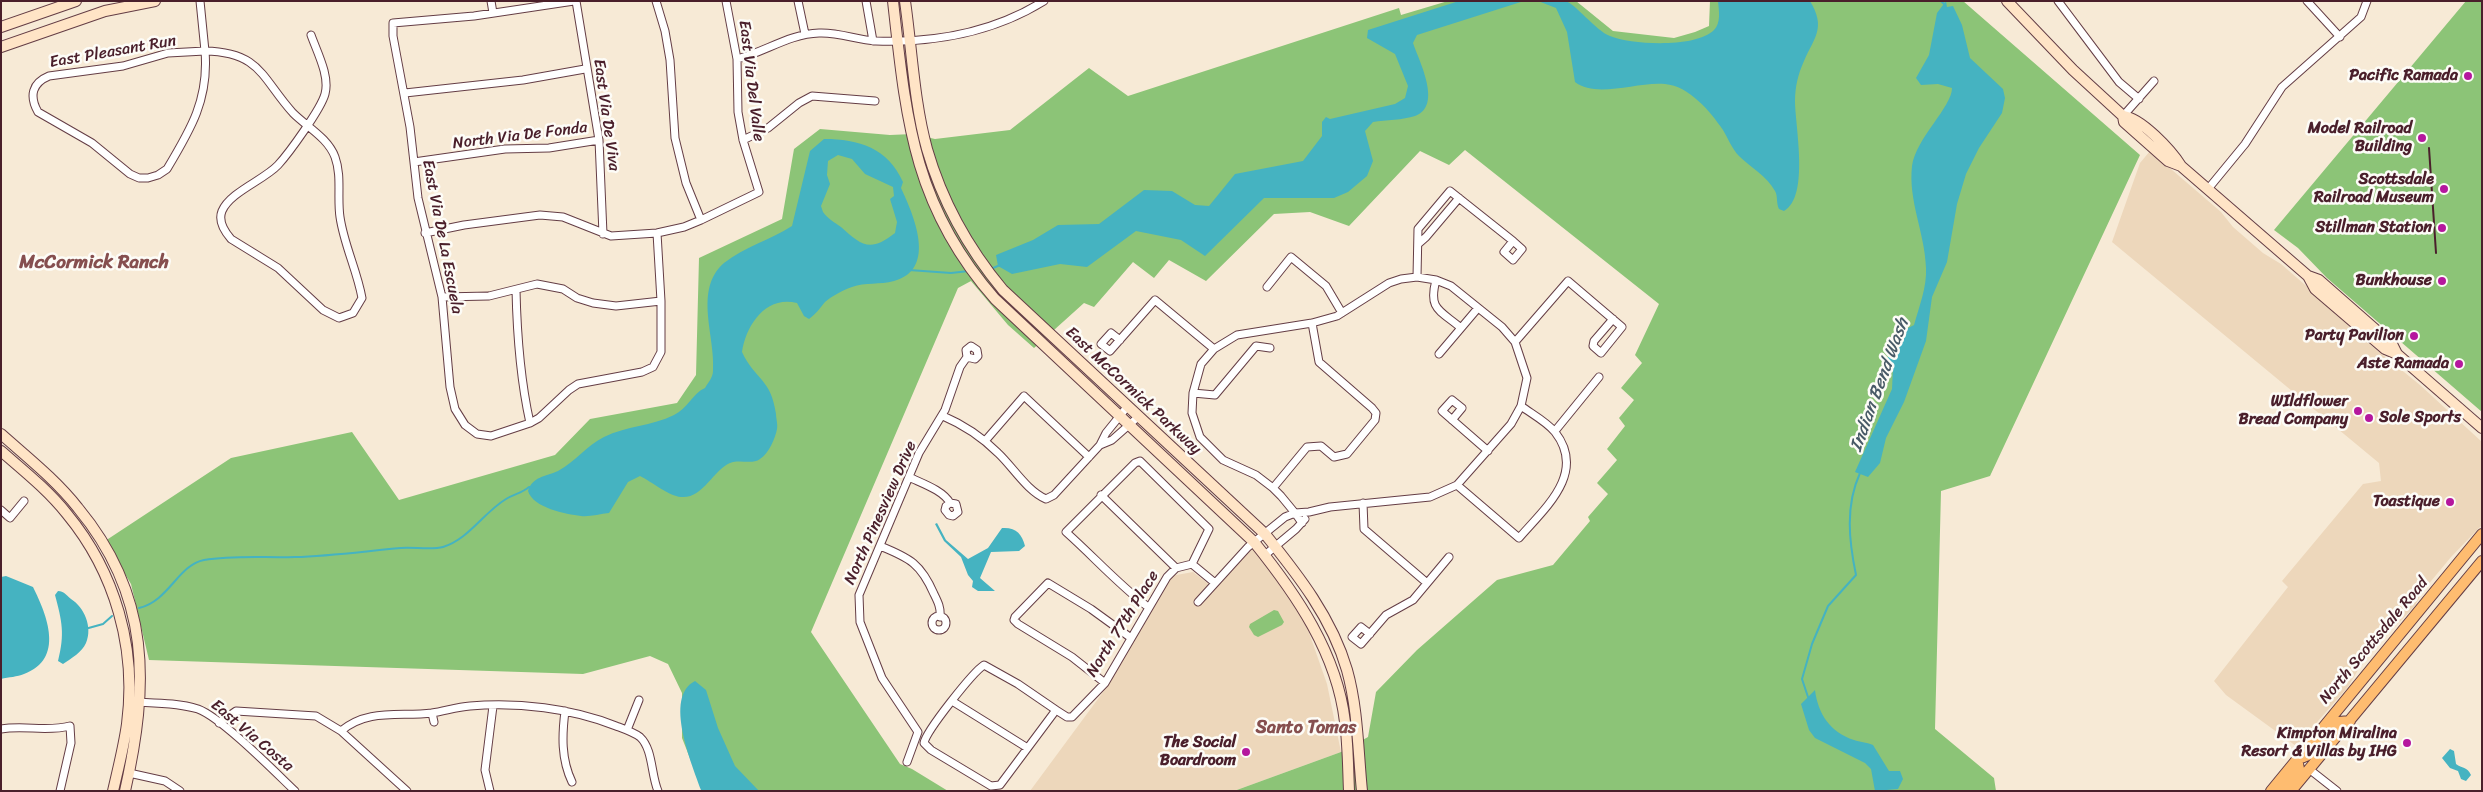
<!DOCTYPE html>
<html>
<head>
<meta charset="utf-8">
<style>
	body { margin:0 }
	#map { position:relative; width:2483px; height:792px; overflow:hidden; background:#f7ead6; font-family:Sriracha,sans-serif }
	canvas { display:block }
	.frame { position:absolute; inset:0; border:2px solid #4a1f2b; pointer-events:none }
</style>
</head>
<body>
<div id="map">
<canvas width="2483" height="792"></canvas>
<div class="frame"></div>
</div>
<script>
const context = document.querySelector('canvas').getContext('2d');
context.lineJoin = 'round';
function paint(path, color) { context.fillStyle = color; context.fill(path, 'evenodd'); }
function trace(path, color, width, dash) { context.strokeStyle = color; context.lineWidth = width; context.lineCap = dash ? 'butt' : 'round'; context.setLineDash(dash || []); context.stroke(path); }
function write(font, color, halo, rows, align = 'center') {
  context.font = font + ' Sriracha,sans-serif'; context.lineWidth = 5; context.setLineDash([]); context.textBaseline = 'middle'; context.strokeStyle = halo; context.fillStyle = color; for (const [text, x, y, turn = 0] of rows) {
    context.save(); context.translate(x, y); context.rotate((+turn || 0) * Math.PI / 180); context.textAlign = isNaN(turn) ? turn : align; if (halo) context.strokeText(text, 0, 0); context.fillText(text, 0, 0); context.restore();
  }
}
paint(new Path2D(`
	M2150 151 2221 212 2233 227 2263 253 2281 264 2342 317 2357 334 2420 385 2482 442V525L2451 557 2422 592 2415 606 2383 639 2358 670 2348 687 2296 746 2226 695 2214 681 2288 587 2282 581 2363 484 2381 481 2379 463 2112 242 2140 163Z
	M1253 546 1306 624 1327 684 1341 752 1234 791H1030L1109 684 1171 576 1193 572 1211 586Z`), '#edd7bb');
paint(new Path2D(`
	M1448 1H1576L1613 31 1674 38 1695 32 1709 26 1710 1H1963L2140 155 1990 476 1941 491 1935 729 1994 778 1996 791H1234L1341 752 1368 737 1376 692 1417 650 1497 580 1553 565 1590 521 1588 517 1608 494 1597 483 1617 460 1607 449 1625 426 1619 418 1634 400 1621 388 1642 363 1635 355 1659 304 1465 150 1449 165 1420 151 1349 226 1310 212 1274 214 1206 281 1169 260 1154 278 1133 262 1094 307 1084 303 1034 348 1008 325 971 281 958 288 811 632 900 764 912 769 948 791H703L682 738V693L668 664 650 656 583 674 149 660 131 584 105 541 231 458 352 432 399 500 555 455 590 419 677 403 696 375 699 258 782 219 794 149 820 129 890 135 913 134 935 139 1010 130 1089 68 1128 96 1399 8 1401 15Z
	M2466 1H2482V412L2327 278 2298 248 2274 230Z
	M1274 610 1278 611 1284 622 1282 625 1258 637 1254 635 1249 627 1250 624Z`), '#8cc477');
paint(new Path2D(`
	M1459 1H1524L1417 35 1413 43C1419 61 1443 106 1415 116 1403 120 1386 120 1373 122L1365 131 1373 161 1367 176 1348 192 1334 198H1264L1205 256 1181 240 1136 231 1087 267 1060 264 1012 274 998 266 996 255 1033 240 1058 225 1099 224 1144 190 1172 191 1195 205 1209 206 1235 174 1303 161 1322 136V122L1326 117 1330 119 1395 104 1405 98 1408 86 1395 54 1367 38 1368 30Z
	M1538 1C1546 1 1556 0 1565 1 1575 3 1596 31 1610 36 1632 45 1696 48 1714 30 1721 23 1719 11 1718 1H1810C1826 28 1815 36 1804 61 1798 74 1795 87 1795 101 1795 125 1810 197 1784 211L1779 209C1776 203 1778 196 1775 191 1767 176 1750 167 1739 156 1732 149 1728 138 1723 130 1710 111 1689 86 1665 84 1638 81 1597 99 1575 82L1567 32 1556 8Z
	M1946 1 1947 7 1953 6 1962 25 1970 58 2003 89 2005 98 2002 113 1979 148 1966 174 1957 204 1947 262 1932 297 1926 341 1904 402 1886 438 1880 463 1868 477 1855 472 1892 389 1893 368 1888 364 1886 359 1898 348 1900 332 1914 325C1919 307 1927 287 1926 268 1925 233 1908 201 1912 166 1916 138 1952 107 1952 88L1938 84 1921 85 1916 78 1929 55 1937 13Z
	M824 139C859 139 888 148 903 182L901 188C913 214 938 269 894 281 880 285 865 282 852 287 843 290 832 296 825 302 820 308 816 314 809 319L804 316 797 303C766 295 746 325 742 352 755 380 771 378 776 414 776 418 778 425 777 429 775 439 769 453 760 459 752 465 740 459 730 463 713 470 703 499 681 497 669 496 652 482 640 476L628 482 609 513C600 514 589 517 581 516 566 514 533 508 528 491 533 476 545 477 558 471 575 462 587 445 604 437 626 426 652 426 674 415 687 409 693 393 705 388 708 383 713 377 713 371 716 337 693 290 724 263 744 247 770 240 792 226L810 151ZM838 155 852 159 865 174 893 187 894 196 890 199 897 222 895 233C870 253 861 245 841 227 834 222 828 219 823 212L821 206 830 184 827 175 828 161Z
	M937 523 946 540 968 559 988 548 1002 528C1016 527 1022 534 1025 546L1019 551 991 552 980 578 995 591H978L972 587 973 581 968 575 961 557 944 541 935 524Z
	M6 576 33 587C47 615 65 659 24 674 17 677 9 677 1 679V577Z
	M58 591C64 591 66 595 71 599 84 607 93 627 86 643 82 652 72 658 63 664L58 661C65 634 62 621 55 595Z
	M695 681 706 690 718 728 735 766 759 791 701 790C692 764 663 697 695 681Z
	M1815 690C1818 714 1830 732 1854 740 1860 742 1866 742 1873 745L1889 771H1900L1903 779 1898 789 1875 791 1871 769 1865 763 1815 738 1809 730 1801 704Z
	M2450 749 2454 751 2456 764C2462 769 2467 766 2471 775L2466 781 2461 779 2458 771 2450 768 2442 758Z`), '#45b3c1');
trace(new Path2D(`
	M1941 1 1945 5
	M991 269 1000 265
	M909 270 951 273 969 271
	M139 608C169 601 178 565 204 560 235 555 265 558 295 557 331 556 366 551 401 548 413 547 433 550 443 547 469 539 483 513 506 499 514 494 522 493 529 487H532
	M85 629 103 624 112 616
	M1808 697 1802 679 1812 644 1828 606 1856 575C1849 541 1845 506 1860 473`), '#45b3c1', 2);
const street = new Path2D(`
	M200 1 205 51C261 52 262 79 293 113 307 127 328 138 335 157 342 176 337 197 340 217 344 245 357 270 362 298L353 313 339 318 323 310 278 268 231 239C224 231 218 221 222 211 230 192 264 180 278 165 289 153 321 109 325 94 330 76 317 52 311 35
	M491 1 493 13
	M574 1 474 16 393 23V36L410 127 418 198 442 297 450 387 455 409 465 425 477 434 491 436 530 423 539 418 569 390 578 384 642 372 653 367 661 352V301L657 233
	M576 1 599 140 603 234
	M656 1 665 31 670 60 675 138 686 183 701 220
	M798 1 805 34
	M866 1 873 41
	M2058 1 2119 82 2139 99
	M2307 1 2340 37
	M205 51C209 99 191 129 167 169L158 175 148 178H139L130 174 92 143 38 112C29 96 32 83 49 76L123 66 168 53Z
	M737 59C765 52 789 34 819 33 839 32 857 40 876 41 934 43 994 32 1044 1
	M405 93 523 80 585 69
	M2123 116 2154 81
	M743 140 768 128 799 103 812 96 875 101
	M414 162 505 149 549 148 599 140
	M2208 189 2245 144 2282 87 2361 17 2367 1
	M425 233 464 225 540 215 563 217 611 236 657 233 684 227 701 220 759 192 743 140 738 112 737 59 726 1
	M1418 244 1426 237 1459 198
	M1417 277 1418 229 1450 191 1513 241 1522 249 1513 260 1504 252 1513 241
	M1436 280C1428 310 1440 310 1461 328
	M1267 287 1291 257 1326 286 1342 313
	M516 290C517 336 520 378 530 423
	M442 297 489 296 537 284 563 289 577 298 593 303 616 306 661 301
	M1120 340 1111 333 1101 344 1110 351 1155 300 1214 349
	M1515 342 1568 281 1622 327 1601 353 1593 346 1594 341 1613 319
	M1439 354 1478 308
	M1193 393 1215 395 1256 346 1270 348
	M943 416C964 425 982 437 998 453 1013 467 1027 491 1046 499L1054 495 1100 445 1112 440 1138 417
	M1452 420 1462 408 1452 400 1442 411 1488 451
	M1555 431 1599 377
	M985 441 1024 396 1089 457
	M1100 445 1106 433 1127 407
	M909 477C921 483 943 490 950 503L956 504 958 512 953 516 949 515 945 510 946 506 950 503
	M1457 485 1519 538C1545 508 1587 473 1555 432 1547 422 1532 414 1521 406
	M1273 488 1307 447 1321 446 1334 457 1347 454 1375 420 1376 413 1372 408 1319 362 1312 323
	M1101 495 1176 568
	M1363 503 1364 529 1427 583
	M1 510 10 518 24 501
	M880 546C910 558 921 564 934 594 938 602 941 608 940 617
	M1265 555 1296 529 1305 519
	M1192 564 1215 583
	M1198 602 1248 547 1285 517 1295 513 1309 512 1330 507 1430 497 1457 485 1511 424 1521 406 1527 378 1515 342 1502 327 1451 286 1436 280 1417 277 1401 279 1389 283 1337 316 1312 323 1237 335 1214 349 1201 364 1193 393 1192 413 1200 437 1223 460 1256 475 1273 488 1281 496 1295 513 1302 523
	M1148 607C1118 584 1094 557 1066 532L1135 463 1140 461 1209 529 1192 564
	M932 623a7 7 0 1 1 14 0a7 7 0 1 1-14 0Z
	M1370 634 1361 627 1352 637 1361 644 1386 615 1413 600 1449 557
	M1105 683 1072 657 1018 624 1014 620 1015 617 1048 583 1091 609 1131 638
	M952 701 1026 747
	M136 702C156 703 179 703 198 709 222 718 274 771 295 791
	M1056 710 1018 684 984 665C973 672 926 731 924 743L931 750 991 786 1000 785 1056 710 1067 717H1072L1105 683 1167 577 1176 568 1192 564
	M565 711C562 735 561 759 572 782
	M432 713 434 722
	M219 723 236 711 316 716 341 731 407 791
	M1 729C24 725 47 732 70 726L71 743 60 791
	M627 730 639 700
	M341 731C368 708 400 717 432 713 445 711 457 707 470 706 518 702 571 708 616 726 624 729 633 732 640 737 653 749 651 775 658 791
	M907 762 918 732 882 678 860 622 859 595 919 453 945 410 960 367 967 357 966 350 971 346 977 350 978 356 975 359 967 357
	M2309 769 2337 791
	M129 773 165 781 180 791
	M490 791 485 770 493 706`);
const secondary = new Path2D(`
	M893 1C906 118 913 206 995 299L1254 542C1296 594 1337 653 1345 722 1348 744 1348 768 1349 791
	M905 1C912 50 914 102 927 149 942 201 968 248 1003 290L1265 534C1298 575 1332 618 1347 670 1358 709 1358 751 1362 791
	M2007 1 2073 70 2123 116 2124 122 2168 161 2181 166
	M1 27 76 1
	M1 47 105 11 155 1
	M2123 116C2141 118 2171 150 2181 166L2308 276 2315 289 2385 349 2397 354 2482 428
	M2308 276 2319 280 2368 323 2392 344 2397 354
	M1 434C28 458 56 480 78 508 151 596 149 685 125 791
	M1 451C24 471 48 490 67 514 115 572 137 648 127 724 124 746 118 769 113 791`);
const primary = new Path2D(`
	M2297 759C2317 755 2327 737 2339 722L2350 721
	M2271 791 2482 534
	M2281 791 2299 769 2297 759
	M2291 791 2482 561`);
trace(street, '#643d45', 9);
trace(secondary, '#643d45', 12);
trace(primary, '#643d45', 12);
trace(street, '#fff', 7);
trace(secondary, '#ffe4c6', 10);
trace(primary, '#febc70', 10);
trace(new Path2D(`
	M2429 148 2436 253`), '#4a1f2b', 2);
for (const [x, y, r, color] of [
	[2468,76,5,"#b5179e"],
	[2422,138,5,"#b5179e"],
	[2444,189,5,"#b5179e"],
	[2442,228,5,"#b5179e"],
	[2442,281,5,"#b5179e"],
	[2414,336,5,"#b5179e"],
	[2459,364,5,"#b5179e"],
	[2358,411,5,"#b5179e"],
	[2369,418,5,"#b5179e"],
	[2450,502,5,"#b5179e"],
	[2407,743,5,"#b5179e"],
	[1246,752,5,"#b5179e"]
]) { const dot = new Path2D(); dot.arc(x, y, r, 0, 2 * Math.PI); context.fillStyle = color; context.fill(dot); trace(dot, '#fdfcf7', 2); }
write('16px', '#4a1f2b', '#fdfcf7', [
	["East Pleasant Run",113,52,-10],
	["East Via Del Valle",751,81,83],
	["East Via De Viva",606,115,82],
	["North Via De Fonda",520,136,-7],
	["East Via De La Escuela",442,237,79],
	["East McCormick Parkway",1133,391,43],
	["North Pinesview Drive",881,513,-66],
	["North 77th Place",1123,624,-58],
	["North Scottsdale Road",2374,641,-50],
	["East Via Costa",252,736,40]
]);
write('bold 16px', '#4a1f2b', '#fdfcf7', [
	["Pacific Ramada",2458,76],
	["Model Railroad",2412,129],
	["Building",2412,147],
	["Scottsdale",2434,180],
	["Railroad Museum",2434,198],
	["Stillman Station",2432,228],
	["Bunkhouse",2432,281],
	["Party Pavilion",2404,336],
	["Aste Ramada",2449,364],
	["WIldflower",2348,402],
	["Bread Company",2348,420],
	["Sole Sports",2379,418,"left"],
	["Toastique",2440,502],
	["Kimpton Miralina",2397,734],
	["Resort & Villas by IHG",2397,752],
	["The Social",1236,743],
	["Boardroom",1236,761]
], 'right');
write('italic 18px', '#485a67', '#fdfcf7', [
	["Indian Bend Wash",1880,385,-70]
]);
write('bold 18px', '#864f4f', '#fdfcf7', [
	["Santo Tomas",1306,728]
]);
write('bold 19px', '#864f4f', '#fdfcf7', [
	["McCormick Ranch",94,263]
]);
</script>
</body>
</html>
